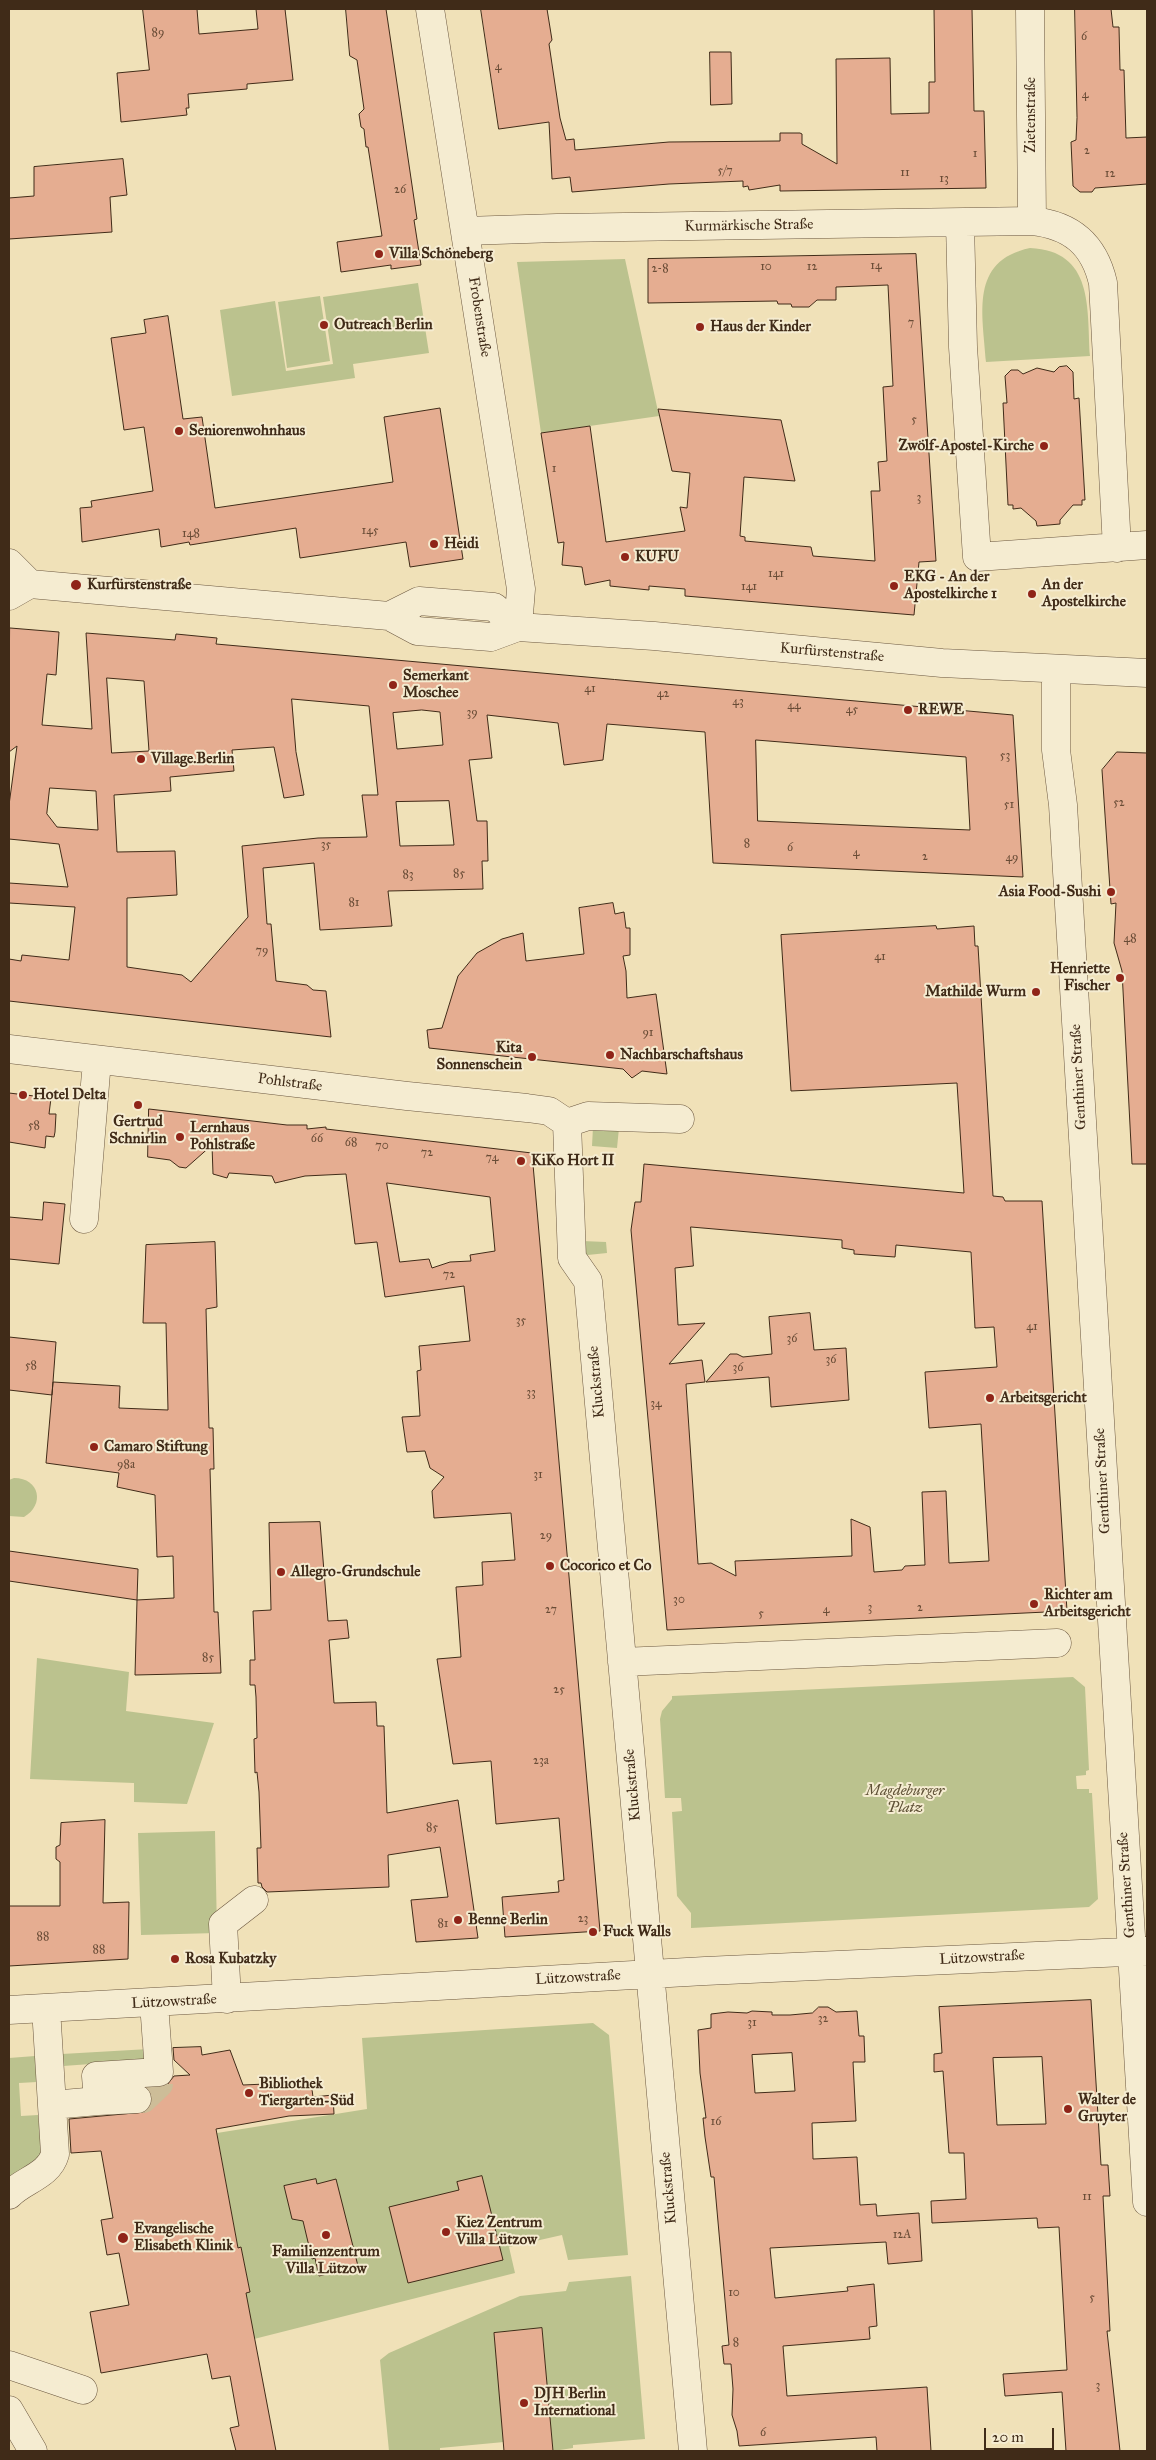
<!DOCTYPE html>
<html>
<head>
<meta charset="utf-8">
<style>
	body { margin:0 }
	#map { position:relative; width:1156px; height:2460px; overflow:hidden; background:#f0e1b8; font-family:"IM FELL Great Primer",serif }
	canvas { display:block }
	.frame { position:absolute; inset:0; border:10px solid #402b18; pointer-events:none }
	.scale { position:absolute; left:984px; top:2428px; width:70px; height:22px; box-sizing:border-box; border:2px solid #402b18; border-top:0; padding-left:6px; font-size:15px; line-height:18px; white-space:nowrap; color:#402b18; -webkit-text-stroke:4px #f5ecd1; paint-order:stroke }
</style>
</head>
<body>
<div id="map">
<canvas width="1156" height="2460"></canvas>
<div class="frame"></div>
<div class="scale">20 m</div>
</div>
<script>
const context = document.querySelector('canvas').getContext('2d');
context.lineJoin = 'round';
function paint(path, color) { context.fillStyle = color; context.fill(path, 'evenodd'); }
function trace(path, color, width, dash) { context.strokeStyle = color; context.lineWidth = width; context.lineCap = dash ? 'butt' : 'round'; context.setLineDash(dash || []); context.stroke(path); }
function write(font, color, halo, rows, align = 'center') {
  context.font = font + ' "IM FELL Great Primer",serif'; context.lineWidth = 4; context.setLineDash([]); context.textBaseline = 'middle'; context.strokeStyle = halo; context.fillStyle = color; for (const [text, x, y, turn = 0] of rows) {
    context.save(); context.translate(x, y); context.rotate((+turn || 0) * Math.PI / 180); context.textAlign = isNaN(turn) ? turn : align; if (halo) context.strokeText(text, 0, 0); context.fillText(text, 0, 0); context.restore();
  }
}
paint(new Path2D(`
	M1030 248C1094 251 1087 308 1090 356L986 362C983 314 969 261 1030 248Z
	M625 259 659 416 541 433 517 262Z
	M418 283 429 353 353 364 355 378 232 396 220 310 275 301 286 371 333 364 323 297Z
	M320 296 330 361 287 368 278 302Z
	M593 1127 619 1128 617 1148 592 1146Z
	M582 1241 606 1242 607 1253 578 1256Z
	M14 1478C40 1478 45 1505 24 1517L9 1516V1480Z
	M37 1658 129 1672 126 1711 214 1723 187 1804 134 1802V1783L30 1779Z
	M1073 1677 1085 1687 1089 1770 1086 1771V1775L1076 1776 1077 1789H1089V1793H1092L1098 1899 1089 1907 691 1928V1913L677 1896 672 1812 682 1811 681 1798H665L660 1719 662 1711 672 1699V1696Z
	M215 1831 217 1933 141 1935 138 1833Z
	M593 2023 609 2035 628 2255 568 2260 562 2235 509 2247 515 2273 254 2339 246 2293 250 2292 241 2248H238L217 2133 367 2109 362 2038Z
	M149 2049 146 2060 63 2066 62 2054Z
	M35 2056 37 2082 19 2083 21 2116 38 2115 42 2155 9 2180V2058Z
	M631 2276 645 2439 573 2445V2448L553 2451 542 2328 494 2333 504 2442 440 2448V2451H389L380 2360 389 2353 520 2296 566 2291 569 2282Z`), '#bbc28e');
const building = new Path2D(`
	M143 9H197L199 34 258 29 256 9H285L293 80 247 84V89L188 94 189 108H186L187 115 121 122 117 73 149 70Z
	M346 9H386L417 219 414 220 421 265 391 269V265L341 272 337 242 382 236 368 147H366L364 129 361 127 359 114 364 109 357 60 350 56Z
	M481 9H547L552 40 549 44 560 118 566 140 574 139 575 150 669 142 780 141V133H800L802 134V144L837 164 836 59 890 58 891 114 929 113V82H935L934 9H972L974 111H984L986 188 780 191V185L749 190 748 186 743 187V181L669 184 572 192 570 177 552 179 549 122 499 129Z
	M1075 9H1111L1113 27H1119L1120 70H1124L1126 138 1147 137V184L1095 188 1092 192H1080L1073 186 1071 142 1076 140 1077 118Z
	M710 52H731L732 104 711 105Z
	M123 159 127 195 110 197 112 232 9 239V198L34 196V167Z
	M916 254 936 561 919 562 914 615 685 596V589L649 586V590L610 586V580L585 585 582 567 562 565 564 542 558 543 541 433 590 426 606 542 685 531 680 507 687 508 690 473 672 471 658 409 781 420 795 481 744 477 740 536 745 537V541L811 547 813 556 875 561 871 491H880L878 462 887 461 883 387 893 386 888 285 836 287V300H817L809 307H792L791 304H778L777 301 648 303V259Z
	M168 316 183 419 202 417 215 508 393 482 384 417 440 408 463 559 410 567 406 542 300 558 296 528 190 545 189 542 161 547 159 529 82 542 80 508 92 507 91 501 153 491 144 427 124 430 111 338 146 333 144 320Z
	M1067 366 1073 372 1074 399 1079 398 1085 500H1082V505H1073L1060 520V524L1037 526 1036 521 1021 508 1013 509V505H1008L1003 403H1007L1005 376 1011 370H1018L1023 374 1037 368 1054 372 1059 367Z
	M10 628 59 632 56 675 47 674 42 725 92 729 86 633 175 640 176 634 217 638 216 644 1013 715 1023 877 713 863 705 732 607 724 603 760 564 765 558 723 487 715 492 758 469 760 477 821H487L488 861H482L483 889 388 891 392 926 320 930 314 863 263 868 267 924H271L276 981 307 985 313 990 326 991 331 1037 9 1001V959L21 961 22 955 69 960 75 907 9 903V883L68 887 59 844 9 839V805L17 746 9 752ZM107 678 144 681 149 751 112 753ZM292 699 369 706 378 795H362L367 837 318 838 242 846 248 917 191 982 182 975 127 967V898L177 895 175 851 117 852 114 795 171 791 170 777 234 771 232 750 274 747 284 798 304 795 296 752ZM422 710 440 712 443 745 397 749 393 713ZM756 740 966 757 970 830 758 821ZM50 788 96 791 98 830 57 827 47 814ZM449 801 454 845 400 846 396 802Z
	M1117 752 1147 753V1164H1132L1122 971 1114 943 1116 903 1111 904 1102 770Z
	M613 903 615 914 624 912 626 928H630V955L623 956 626 971 627 998 656 994 667 1074 642 1071 632 1078 623 1069 429 1048 427 1030 442 1028 458 976 477 953 502 939 523 933 526 961 584 954 579 908Z
	M936 926 937 929 974 926 975 946H978L993 1196 1003 1197 1005 1201H1042L1067 1611 667 1630 631 1230 635 1202H641L644 1164 964 1193 957 1083 791 1091 781 935ZM691 1227 842 1240V1248L854 1250V1254L895 1257 896 1245 971 1252 975 1328 994 1327 997 1367 925 1372 929 1428 981 1424 989 1561 949 1563 946 1491 922 1492 925 1565 905 1566 902 1570 874 1572 870 1527 851 1519 852 1556 735 1561 736 1576 711 1563 698 1564 686 1384 705 1382 702 1360 669 1364 705 1323 678 1325 675 1268 693 1266Z
	M9 1093 51 1098 49 1114H56L55 1132 54 1137 46 1136 45 1148 9 1142Z
	M149 1109 287 1125H307V1129L326 1127V1129L532 1153 600 1931 505 1937 502 1897 559 1892 558 1881 564 1880 559 1818 496 1824 491 1761 453 1764 437 1659 461 1657 456 1587 483 1585 482 1562 515 1560 511 1513 434 1518 432 1491 444 1477 430 1468 425 1451 407 1452 402 1417 420 1416 417 1371 421 1370 419 1346 470 1341 464 1286 385 1297 377 1242 355 1244 346 1174 305 1176 275 1183 272 1176 229 1173 227 1178 213 1174 212 1145 186 1168 179 1167 170 1160 148 1157ZM387 1183 490 1197 495 1251 470 1255 471 1261 450 1262 432 1268 429 1259 400 1262Z
	M44 1202 65 1204 59 1264 9 1259V1217L42 1220Z
	M215 1242 217 1307 206 1309 209 1428H213L214 1469H210L214 1612H218L221 1673 135 1675 137 1600 174 1598 173 1556 157 1557 155 1495 117 1487 119 1473 46 1463 53 1382 120 1386 119 1408 168 1410 166 1323H143L146 1245Z
	M810 1313 814 1350 846 1348 849 1400 771 1407 769 1377 706 1382 730 1354H737L743 1357 772 1354 769 1317Z
	M9 1337 56 1342 52 1395 9 1390Z
	M320 1522 328 1621 347 1620 349 1638 329 1640 334 1703 376 1702 377 1726H384L387 1813 458 1800 478 1938 416 1942 411 1900 448 1897 440 1847 388 1855 389 1887 267 1892 262 1887 261 1883H258L257 1848H261L259 1792 257 1772 255 1773 254 1739 257 1738 256 1697 255 1685H250V1660H255L253 1611 271 1610 269 1523Z
	M9 1551 138 1569 137 1600 9 1581Z
	M105 1820 103 1903 129 1902 128 1959 9 1966V1906H60V1862L56 1859V1847L60 1845 61 1823Z
	M1091 2000 1101 2165H1108L1110 2196H1103L1110 2331H1107L1120 2451H1066L1062 2392 1005 2396 1003 2374 1067 2370 1059 2227 1038 2228 1037 2218 932 2223 931 2201 966 2199 964 2153H949L943 2071 934 2072V2054L942 2053 939 2007ZM1042 2057 1046 2124 997 2125 993 2058Z
	M819 2007H828L836 2012 857 2011 859 2036H864L865 2062H853L856 2121 812 2123 813 2159 857 2157 860 2205 876 2204 877 2216 919 2213 922 2261 888 2264 886 2242 770 2248 775 2298 848 2291 847 2287 874 2284 877 2326 869 2327 870 2339 783 2346 787 2396 927 2387 931 2451H877L876 2437 739 2446 737 2431 732 2415 733 2389 731 2364H724L722 2346 729 2345 714 2177H711L705 2137 703 2118H706L700 2073 698 2030 711 2028V2014L728 2012 747 2013 752 2011 772 2012V2015H790L812 2013ZM792 2053 795 2091 755 2093 752 2055Z
	M201 2047 202 2055 230 2050 243 2085 311 2082 313 2097 333 2095 334 2114 289 2116 216 2129 238 2248 241 2247 250 2292 246 2293 276 2451H236L230 2428 239 2426 230 2376 212 2379 207 2354 101 2373 90 2312 129 2305 119 2253 107 2255 101 2220 113 2218 101 2151 71 2153 69 2119 145 2112 151 2107 153 2099 148 2088 167 2085 174 2076 190 2075 174 2060 173 2048Z
	M482 2176 503 2260 408 2283 389 2207 459 2190 457 2182Z
	M316 2179 317 2184 336 2179 358 2266 319 2276 315 2258 312 2259 303 2221 292 2219 284 2186Z
	M542 2328 553 2451H504L494 2333Z`);
paint(building, '#e5ad91');
trace(building, '#402b18', 1);
trace(new Path2D(`
	M137 2099H143L159 2084V2078`), '#cdbd98', 28, [28, 14]);
const minor = new Path2D(`
	M430 9 521 589 518 627
	M1030 9 1032 221
	M960 223 963 347 977 557 1147 545
	M465 231 557 228 1032 221C1071 225 1094 244 1103 283L1117 548
	M9 563 30 584
	M9 596 30 584 389 616 417 631 491 637 518 627 654 636 942 663 1147 673
	M389 616 419 601 494 607 518 627
	M1056 670V750L1063 805 1147 2202
	M9 1049 407 1096 527 1108 549 1111 567 1123
	M567 1123 572 1258 588 1281 693 2451
	M567 1123 588 1116 680 1119
	M84 1219 97 1060
	M622 1662 1057 1643
	M227 1999 223 1924 254 1900
	M9 2010 705 1971 1147 1951
	M98 2101 137 2099
	M52 2105 98 2101 96 2076 159 2072 154 2003
	M9 2195C23 2180 49 2176 55 2154L46 2008
	M9 2365 83 2390
	M9 2410 33 2451`);
trace(minor, '#6c5840', 29);
trace(minor, '#f5ecd1', 28);
for (const [x, y, r, color] of [
	[379,254,5,"#8f2418"],
	[324,325,5,"#8f2418"],
	[700,327,5,"#8f2418"],
	[179,431,5,"#8f2418"],
	[1044,446,5,"#8f2418"],
	[434,544,5,"#8f2418"],
	[625,557,5,"#8f2418"],
	[76,585,6,"#8f2418"],
	[894,586,5,"#8f2418"],
	[1032,594,5,"#8f2418"],
	[393,685,5,"#8f2418"],
	[908,710,5,"#8f2418"],
	[141,759,5,"#8f2418"],
	[1111,892,5,"#8f2418"],
	[1120,978,5,"#8f2418"],
	[1036,992,5,"#8f2418"],
	[610,1055,5,"#8f2418"],
	[532,1057,5,"#8f2418"],
	[23,1095,5,"#8f2418"],
	[138,1105,5,"#8f2418"],
	[180,1137,5,"#8f2418"],
	[521,1161,5,"#8f2418"],
	[990,1398,5,"#8f2418"],
	[94,1447,5,"#8f2418"],
	[550,1566,5,"#8f2418"],
	[281,1572,5,"#8f2418"],
	[1034,1604,5,"#8f2418"],
	[458,1920,5,"#8f2418"],
	[593,1932,5,"#8f2418"],
	[175,1959,5,"#8f2418"],
	[249,2093,5,"#8f2418"],
	[1068,2109,5,"#8f2418"],
	[446,2232,5,"#8f2418"],
	[326,2235,5,"#8f2418"],
	[123,2238,6,"#8f2418"],
	[524,2403,5,"#8f2418"]
]) { const dot = new Path2D(); dot.arc(x, y, r, 0, 2 * Math.PI); context.fillStyle = color; context.fill(dot); trace(dot, '#f5ecd1', 2); }
write('12px', '#694c36', null, [
	["89",158,33],
	["6",1084,37],
	["4",498,67],
	["4",1085,95],
	["2",1087,151],
	["1",975,154],
	["5/7",725,171],
	["11",905,173],
	["12",1110,174],
	["13",944,179],
	["26",400,190],
	["14",876,266],
	["10",766,267],
	["12",812,267],
	["2-8",660,269],
	["7",911,323],
	["5",914,420],
	["1",554,469],
	["3",919,498],
	["145",370,531],
	["148",191,534],
	["141",776,574],
	["141",749,587],
	["41",590,689],
	["42",663,694],
	["43",738,702],
	["44",794,706],
	["45",852,710],
	["39",472,713],
	["53",1005,756],
	["52",1119,803],
	["51",1009,805],
	["8",747,844],
	["35",326,845],
	["6",790,848],
	["4",856,853],
	["2",925,857],
	["49",1012,858],
	["85",459,874],
	["83",408,875],
	["81",354,903],
	["48",1130,939],
	["79",262,951],
	["41",880,957],
	["91",648,1033],
	["58",34,1126],
	["66",317,1139],
	["68",351,1143],
	["70",382,1146],
	["72",427,1153],
	["74",492,1158],
	["72",449,1275],
	["35",521,1321],
	["41",1032,1327],
	["36",792,1339],
	["36",831,1360],
	["58",31,1366],
	["36",738,1368],
	["33",531,1393],
	["34",656,1404],
	["98a",126,1465],
	["31",538,1475],
	["29",546,1536],
	["30",679,1600],
	["3",870,1608],
	["2",920,1608],
	["27",551,1610],
	["4",826,1610],
	["5",761,1614],
	["85",208,1658],
	["25",559,1690],
	["23a",541,1761],
	["85",432,1828],
	["23",583,1919],
	["81",443,1924],
	["88",43,1937],
	["88",99,1950],
	["32",823,2019],
	["31",752,2023],
	["16",716,2122],
	["11",1087,2197],
	["12A",902,2235],
	["10",734,2293],
	["5",1092,2298],
	["8",736,2343],
	["3",1098,2386],
	["6",763,2433]
]);
write('15px', '#402b18', '#f5ecd1', [
	["Zietenstraße",1031,115,-90],
	["Kurmärkische Straße",749,226,-1],
	["Frobenstraße",479,317,81],
	["Kurfürstenstraße",832,653,5],
	["Genthiner Straße",1079,1077,-93],
	["Pohlstraße",290,1083,7],
	["Kluckstraße",597,1382,-95],
	["Genthiner Straße",1103,1481,-93],
	["Kluckstraße",633,1785,-95],
	["Genthiner Straße",1127,1885,-94],
	["Lützowstraße",982,1958,-3],
	["Lützowstraße",578,1978,-3],
	["Lützowstraße",174,2002,-3],
	["Kluckstraße",669,2188,-95]
]);
write('bold 15px', '#402b18', '#f5ecd1', [
	["Villa Schöneberg",389,254],
	["Outreach Berlin",334,325],
	["Haus der Kinder",710,327],
	["Seniorenwohnhaus",189,431],
	["Zwölf-Apostel-Kirche",1034,446,"right"],
	["Heidi",444,544],
	["KUFU",635,557],
	["EKG - An der",904,577],
	["Apostelkirche 1",904,594],
	["Kurfürstenstraße",87,585],
	["An der",1042,585],
	["Apostelkirche",1042,602],
	["Semerkant",403,676],
	["Moschee",403,693],
	["REWE",918,710],
	["Village.Berlin",151,759],
	["Asia Food-Sushi",1101,892,"right"],
	["Henriette",1110,969,"right"],
	["Fischer",1110,986,"right"],
	["Mathilde Wurm",1026,992,"right"],
	["Kita",522,1048,"right"],
	["Sonnenschein",522,1065,"right"],
	["Nachbarschaftshaus",620,1055],
	["Hotel Delta",33,1095],
	["Gertrud",138,1122,"center"],
	["Schnirlin",138,1139,"center"],
	["Lernhaus",190,1128],
	["Pohlstraße",190,1145],
	["KiKo Hort II",531,1161],
	["Arbeitsgericht",1000,1398],
	["Camaro Stiftung",104,1447],
	["Cocorico et Co",560,1566],
	["Allegro-Grundschule",291,1572],
	["Richter am",1044,1595],
	["Arbeitsgericht",1044,1612],
	["Benne Berlin",468,1920],
	["Fuck Walls",603,1932],
	["Rosa Kubatzky",185,1959],
	["Bibliothek",259,2084],
	["Tiergarten-Süd",259,2101],
	["Walter de",1078,2100],
	["Gruyter",1078,2117],
	["Kiez Zentrum",456,2223],
	["Villa Lützow",456,2240],
	["Evangelische",134,2229],
	["Elisabeth Klinik",134,2246],
	["Familienzentrum",326,2252,"center"],
	["Villa Lützow",326,2269,"center"],
	["DJH Berlin",534,2394],
	["International",534,2411]
], 'left');
write('italic 15px', '#5f5136', '#f5ecd1', [
	["Magdeburger",905,1791],
	["Platz",905,1808]
]);
</script>
</body>
</html>
